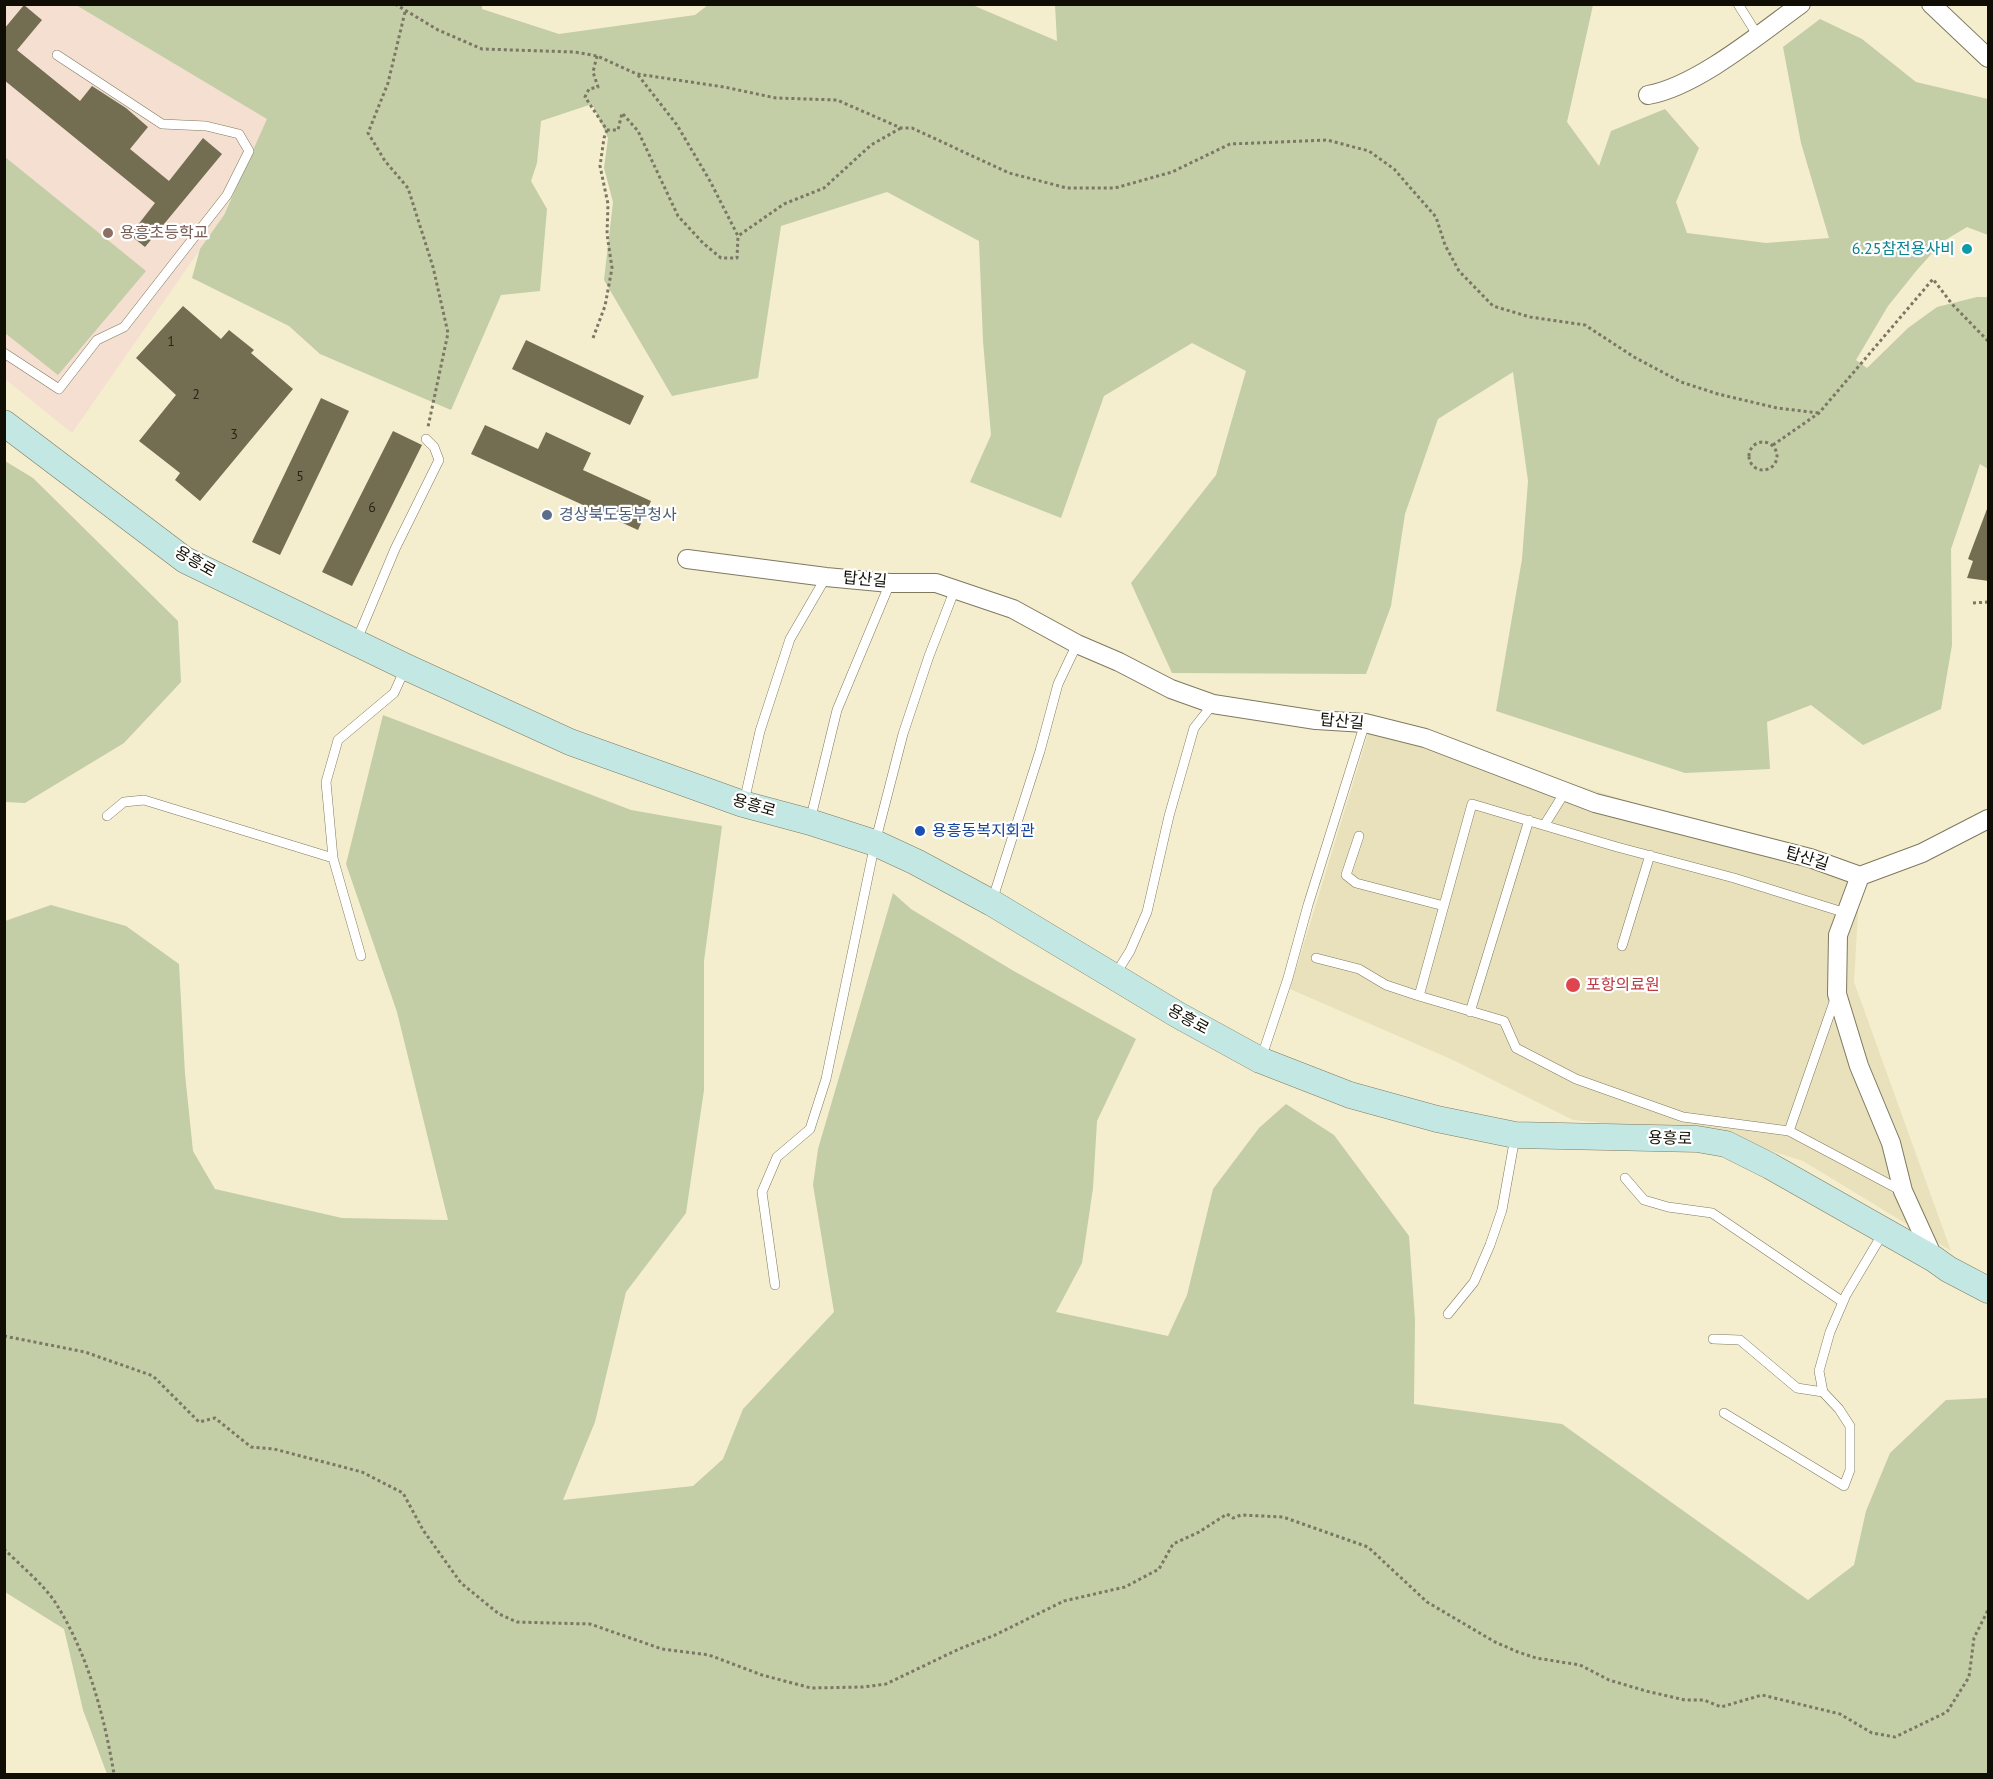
<!DOCTYPE html>
<html>
<head>
<meta charset="utf-8">
<style>
	body { margin:0 }
	#map { position:relative; width:1993px; height:1779px; overflow:hidden; background:#f4eecf; font-family:"PT Sans",sans-serif }
	canvas { display:block }
	.frame { position:absolute; inset:0; border:6px solid #100e04; pointer-events:none }
</style>
</head>
<body>
<div id="map">
<canvas width="1993" height="1779"></canvas>
<div class="frame"></div>
</div>
<script>
const context = document.querySelector('canvas').getContext('2d');
context.lineJoin = 'round';
function paint(path, color) { context.fillStyle = color; context.fill(path, 'evenodd'); }
function trace(path, color, width, dash) { context.strokeStyle = color; context.lineWidth = width; context.lineCap = dash ? 'butt' : 'round'; context.setLineDash(dash || []); context.stroke(path); }
function write(font, color, halo, rows, align = 'center') {
  context.font = font + ' "PT Sans","Noto Sans KR",sans-serif'; context.lineWidth = 4.5; context.setLineDash([]); context.textBaseline = 'middle'; context.strokeStyle = halo; context.fillStyle = color; for (const [text, x, y, turn = 0] of rows) {
    context.save(); context.translate(x, y); context.rotate((+turn || 0) * Math.PI / 180); context.textAlign = isNaN(turn) ? turn : align; if (halo) context.strokeText(text, 0, 0); context.fillText(text, 0, 0); context.restore();
  }
}
paint(new Path2D(`
	M1372 721 1810 858 1860 876 1854 982 1951 1251 1803 1161 1720 1135 1573 1120 1453 1060 1290 989Z`), '#e9e1bb');
paint(new Path2D(`
	M4 5H76L268 119 222 218 72 433 5 379Z`), '#f4dfd0');
paint(new Path2D(`
	M970 4 1057 41 1055 5H1593L1567 122 1599 166 1611 131 1665 109 1699 148 1676 202 1687 233 1766 243 1829 238 1801 143 1783 47 1820 19 1862 39 1916 82 1988 99V235L1967 227 1942 242 1917 270 1888 306 1856 360 1867 368 1908 328 1937 307 1977 297H1988V469L1980 464 1951 549 1952 645 1941 709 1863 745 1811 705 1767 722 1770 769 1685 773 1496 711 1522 559 1528 481 1513 372 1438 419 1405 514 1391 606 1366 674 1172 673 1131 583 1216 475 1246 371 1192 343 1104 396 1061 518 970 482 991 435 983 341 979 241 887 192 781 226 758 378 672 396 604 280 613 202 604 168 608 138 592 104 541 121 537 163 531 181 547 209 540 291 501 295 451 410 320 354 289 326 192 278 200 249 224 215 267 119 76 5H482V9L559 34 695 15 708 5Z
	M5 157 146 271 58 375 5 333Z
	M5 461 33 478 178 621 181 682 124 743 25 803 5 802Z
	M383 715 631 810 722 826 704 961V1090L686 1213 626 1292 595 1422 563 1500 693 1486 723 1459 743 1409 834 1312 813 1185 818 1149 893 893 911 909 1012 970 1136 1039 1097 1121 1093 1188 1082 1263 1056 1312 1168 1336 1187 1295 1213 1189 1259 1128 1286 1104 1334 1135 1409 1236 1415 1320 1414 1404 1562 1424 1808 1600 1854 1565 1866 1511 1890 1453 1946 1400 1988 1398V1774H107L83 1710 64 1629 5 1592V921L51 905 126 926 179 964 185 1074 193 1151 215 1189 342 1218 448 1220 397 1012 346 864Z`), '#c3cda6');
paint(new Path2D(`
	M24 5 42 20 17 50 80 101 92 86 126 108 148 127 130 149 169 181 203 138 222 154 145 247 130 235 155 203 4 80V29Z
	M183 306 221 339 229 330 254 350 251 353 293 389 200 501 175 480 180 473 139 441 176 395 136 358Z
	M526 340 644 396 630 425 512 369Z
	M321 398 349 411 280 555 252 542Z
	M485 425 538 449 546 432 591 453 583 470 651 501 638 530 471 454Z
	M393 431 422 445 352 586 322 572Z
	M1987 509 1989 581 1967 578 1973 561 1968 559Z`), '#736d52');
const lane = new Path2D(`
	M1738 4 1758 36
	M4 353 59 389 97 340 124 327 227 195 249 151 239 134 206 126 162 124 57 55
	M356 642 395 549 439 460 434 447 426 439
	M744 802 760 731 790 639 826 577
	M107 816 124 802 144 800 333 858
	M810 821 837 710 890 583
	M1545 824 1565 792
	M1359 836 1346 875 1356 883 1444 906
	M992 901 1040 751 1058 684 1077 644
	M1622 946 1650 855
	M361 956 333 858 326 782 338 740 394 693 405 669
	M1316 958 1359 969 1386 985 1419 996
	M1115 975 1130 951 1147 912 1169 816 1194 728 1213 704
	M1835 999 1789 1131 1902 1191
	M1470 1012 1529 820
	M1261 1059 1288 978 1308 905 1365 723
	M1789 1131 1683 1117 1576 1079 1516 1048 1504 1021 1419 996 1472 804 1617 847 1734 878 1846 913
	M1625 1178 1644 1200 1668 1207 1712 1213 1843 1302
	M775 1285 762 1192 777 1157 810 1129 826 1079 875 843 903 734 929 656 955 589
	M1448 1314 1474 1282 1490 1245 1502 1210 1515 1137
	M1713 1339 1740 1340 1797 1388 1823 1392
	M1724 1413 1844 1486 1850 1470V1426L1839 1409 1823 1392 1819 1371 1830 1332 1846 1295 1883 1233`);
const street = new Path2D(`
	M1931 4 1988 58
	M1648 95C1696 87 1761 33 1801 4
	M687 559 826 577 890 583H936L1013 609 1077 644 1119 662 1171 689 1213 704 1316 720 1365 723 1425 738 1595 803 1810 858 1860 876 1922 853 1988 819
	M1860 876 1838 935 1837 994 1859 1066 1891 1143 1903 1191 1934 1259`);
const secondary = new Path2D(`
	M4 423 185 560 406 667 570 742 743 804 810 822 875 843 916 862 992 903 1178 1015 1260 1060 1350 1095 1437 1119 1515 1135 1697 1139 1726 1144 1770 1166 1934 1259 1948 1269 1988 1290`);
trace(lane, '#7f795e', 10);
trace(street, '#7f795e', 20);
trace(secondary, '#7f795e', 27);
trace(new Path2D(`
	M395 4 438 30 482 49 575 52 597 56 637 74 724 87 776 98 837 100 901 128H912L1009 173 1067 188H1115L1172 172 1230 144 1327 140 1369 151 1394 169 1436 217 1445 245 1459 271 1493 306 1530 317 1585 325 1634 357 1681 382 1718 394 1777 408 1819 413
	M405 12 388 83 368 133 385 161 408 188 433 267 448 333 428 427
	M597 56 593 72 598 87 589 89 585 97 607 130H618L622 113 638 131 678 216 703 243 721 258H737L738 236
	M638 75 677 125 710 181 738 236 784 204 824 188 871 145 901 128
	M593 338 605 306 612 268 607 234 608 204 600 166 604 138 607 130
	M1749 456a14 14 0 1 1 28 0a14 14 0 1 1-28 0Z
	M1773 445 1819 413 1933 279 1952 304 1988 341
	M1973 603 1988 602
	M4 1336 85 1352 153 1376 199 1422 215 1418 251 1447 274 1449 362 1472 403 1493 423 1530 461 1583 499 1614 517 1622 590 1624 662 1649 709 1655 762 1675 811 1688 863 1687 886 1684 959 1649 995 1635 1064 1601 1125 1587 1159 1569 1173 1544 1199 1532 1227 1514 1233 1518 1241 1515 1283 1517 1368 1547 1427 1602 1495 1642 1518 1652 1536 1658 1580 1665 1609 1680 1646 1691 1685 1700H1704L1721 1707 1762 1695 1840 1714 1872 1733 1895 1737 1947 1712 1969 1677 1974 1638 1988 1610
	M4 1549C19 1564 44 1585 55 1602 88 1654 104 1715 114 1774`), '#7b7764', 3, [3, 3]);
trace(lane, '#fff', 9);
trace(street, '#fff', 18);
trace(secondary, '#c3e8e4', 26);
for (const [x, y, r, color] of [
	[108,233,6,"#8d6e63"],
	[1967,249,6,"#0f9aa8"],
	[547,515,6,"#5c6f8a"],
	[920,831,6,"#1a4fb4"],
	[1573,985,8,"#e0444e"]
]) { const dot = new Path2D(); dot.arc(x, y, r, 0, 2 * Math.PI); context.fillStyle = color; context.fill(dot); trace(dot, '#fff', 2); }
write('14px', '#292618', null, [
	["1",171,342],
	["2",196,395],
	["3",234,435],
	["5",300,477],
	["6",372,508]
]);
write('16px', '#785e54', '#fff', [
	["용흥초등학교",120,233]
], 'left');
write('16px', '#0d838f', '#fff', [
	["6.25참전용사비",1955,249]
], 'right');
write('16px', '#4e5e75', '#fff', [
	["경상북도동부청사",559,515]
], 'left');
write('16px', '#100e04', '#fff', [
	["용흥로",195,562,30],
	["탑산길",865,580,5],
	["탑산길",1342,722,5],
	["용흥로",754,806,16],
	["탑산길",1807,859,17],
	["용흥로",1188,1020,29],
	["용흥로",1670,1139,2]
]);
write('16px', '#164399', '#fff', [
	["용흥동복지회관",932,831]
], 'left');
write('16px', '#be3a42', '#fff', [
	["포항의료원",1586,985]
], 'left');
</script>
</body>
</html>
